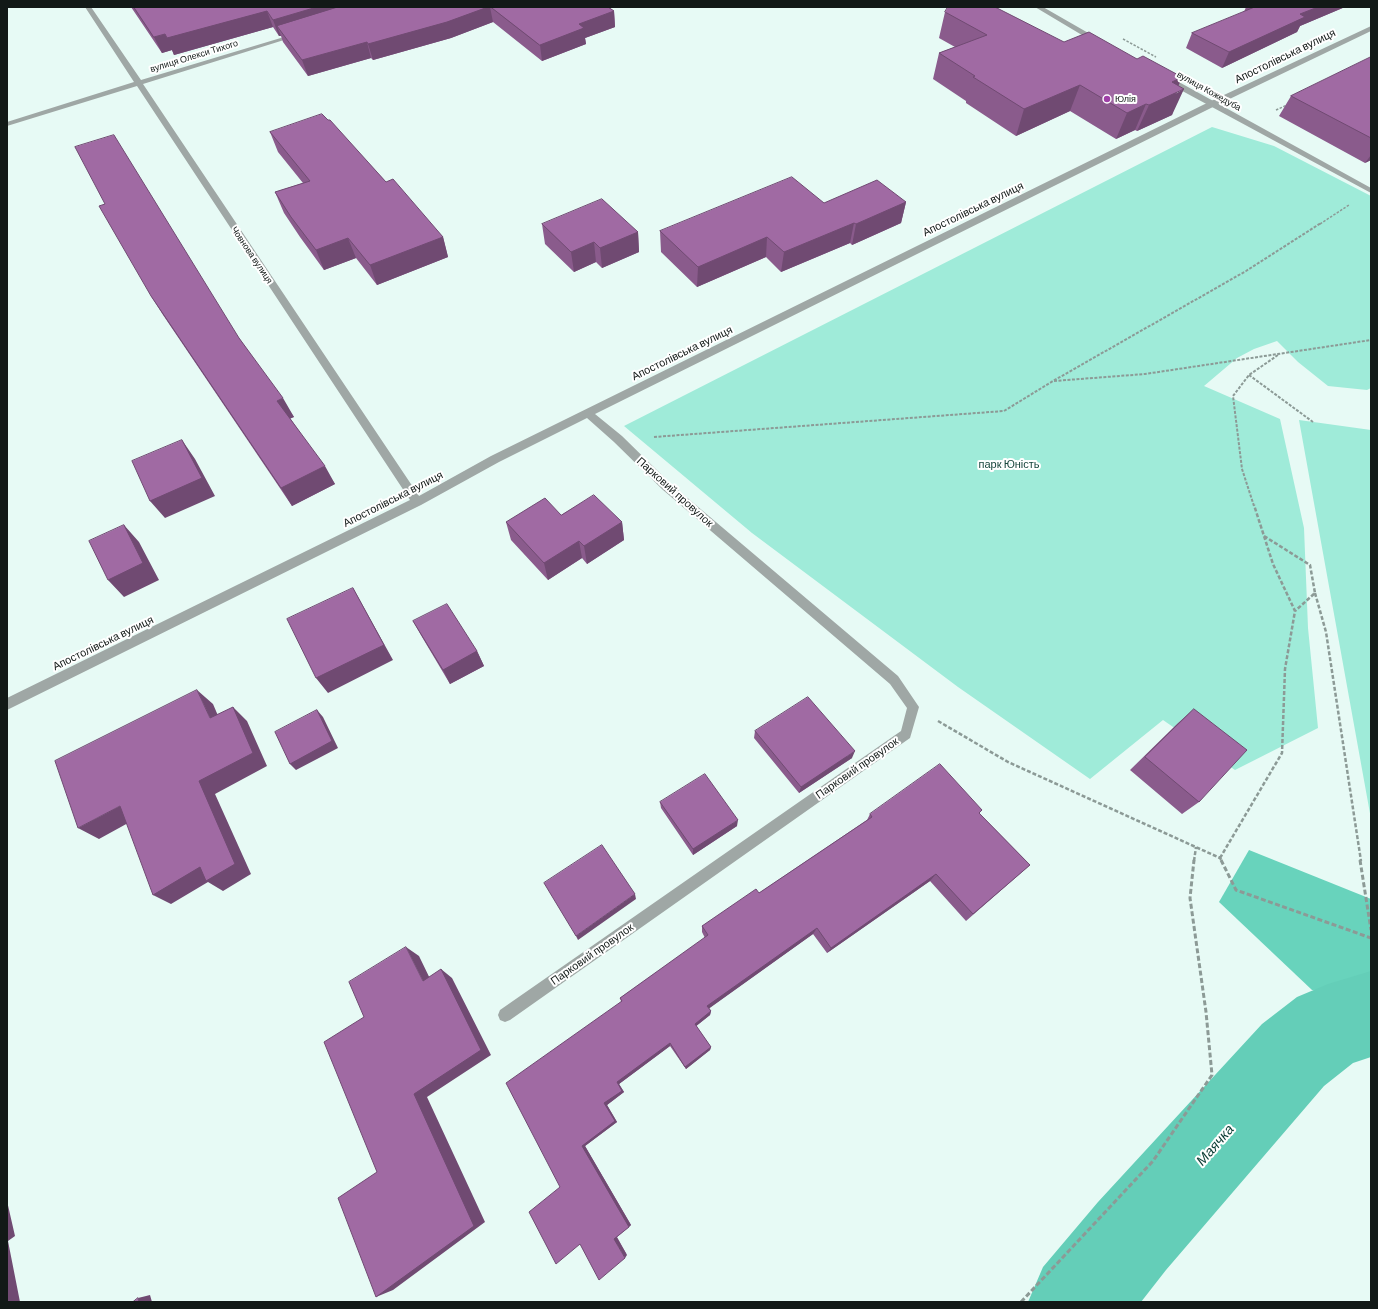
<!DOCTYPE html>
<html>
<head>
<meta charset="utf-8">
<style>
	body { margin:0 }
	#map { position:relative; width:1378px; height:1309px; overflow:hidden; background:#e7faf5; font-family:Barlow,sans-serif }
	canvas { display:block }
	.frame { position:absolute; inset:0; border:8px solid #121917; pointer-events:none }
</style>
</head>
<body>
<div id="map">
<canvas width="1378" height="1309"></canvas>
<div class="frame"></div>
</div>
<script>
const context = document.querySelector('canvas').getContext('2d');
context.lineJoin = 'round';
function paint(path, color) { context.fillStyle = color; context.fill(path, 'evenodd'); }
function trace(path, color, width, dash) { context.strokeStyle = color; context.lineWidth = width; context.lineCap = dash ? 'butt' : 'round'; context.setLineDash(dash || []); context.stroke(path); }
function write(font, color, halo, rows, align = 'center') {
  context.font = font + ' Barlow,sans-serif'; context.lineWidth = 4; context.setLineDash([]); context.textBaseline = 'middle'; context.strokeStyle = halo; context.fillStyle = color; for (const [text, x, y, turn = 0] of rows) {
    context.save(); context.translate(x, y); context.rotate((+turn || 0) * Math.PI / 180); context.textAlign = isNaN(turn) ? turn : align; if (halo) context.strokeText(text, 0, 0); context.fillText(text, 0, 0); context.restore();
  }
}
paint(new Path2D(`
	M1212 127 1274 146 1371 196V388L1367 390 1328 386 1298 362 1277 341 1254 349 1237 358 1204 386 1280 419 1304 528 1308 628 1318 728 1235 770 1163 720 1090 779 958 687 752 533 624 426Z
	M1299 420 1371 430V819Z`), '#9febd9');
paint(new Path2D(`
	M1249 850 1371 899V989L1312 990 1219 902Z`), '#68d3bc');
paint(new Path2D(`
	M1371 971V1057L1353 1063 1324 1086 1166 1270 1141 1302H1028L1043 1267 1098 1202 1262 1024 1297 997 1328 984Z`), '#64ceb8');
trace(new Path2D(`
	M1123 39 1156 57
	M1276 110 1287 105
	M1320 224 1349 205`), '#8c9a96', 1.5, [2.5, 1.5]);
trace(new Path2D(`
	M1249 375 1313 422
	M1054 381 1145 374 1371 340
	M654 437 1004 411 1053 381 1246 271 1321 223
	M1254 506 1242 469 1233 396 1249 375 1278 355`), '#8c9a96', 2, [3, 1.5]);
trace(new Path2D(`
	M1264 536 1310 565 1315 593 1295 611
	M1315 593 1326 632 1361 861
	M938 721 1008 762 1220 858 1222 861
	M1220 858 1282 753 1285 669 1295 611 1273 564 1254 505
	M1194 861 1196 847`), '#8c9a96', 2.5, [4, 2]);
trace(new Path2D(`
	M1221 860 1236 890 1371 938
	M1360 860 1371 930
	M1021 1302 1153 1161 1212 1075 1206 1012 1190 898 1194 860`), '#8c9a96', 3, [5, 2.5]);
paint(new Path2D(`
	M85 7H91L141 80 294 34H298L300 35 143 84 419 496 491 456 1209 102 1369 27 1371 26V31L1215 106 595 414 622 436 671 484 898 676 919 707 910 738 510 1020 505 1022 500 1020 498 1015 500 1010 901 731 907 708 890 684 663 490 614 442 587 418 499 462 421 505 7 710V698L410 500 137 86 7 126V122L134 82Z`), '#9fa7a5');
paint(new Path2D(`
	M1035 7H1043L1104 42 1100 44H1097Z
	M1162 76H1168L1371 188V193L1162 80Z`), '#9fa7a5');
paint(new Path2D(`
	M131 7H608L614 11 615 27 585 38 586 44 542 61 493 22 451 38 373 60 371 58 308 76 283 42 281 36H279L273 27 174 55 172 50 162 53Z
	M1246 7H1345L1300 26 1297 32 1222 68 1186 48 1192 33 1244 12Z
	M945 12 1064 42 1137 59 1182 77 1178 86 1172 115 1137 131 1135 130 1116 139 1070 111 1016 136 966 103V101L933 79 939 53 955 47 939 38Z
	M1371 57V160L1365 163 1279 116 1291 96Z
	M328 120 386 182 443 237 448 257 377 285 356 258 324 270 300 237 284 213 275 192 303 183 278 152 270 132Z
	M906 202 901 223 852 245 850 243 781 272 766 257 697 287 661 252 660 231 824 203Z
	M542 224 638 232 639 252 602 268 596 262 574 272 545 244Z
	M151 296 239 338 294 417 290 418 335 484 292 506 163 315Z
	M561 515 622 522 624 540 587 564 582 558 548 580 511 540 506 522Z
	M413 621 477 651 484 666 450 684 422 637Z
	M1194 709 1199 802 1182 814 1130 770 1178 723Z
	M755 731 852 758 799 793 754 738Z
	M660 802 737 826 693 855 661 808Z
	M979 813 1030 865 966 921 930 881 827 953 813 934 709 1008 711 1011 710 1015 696 1026 711 1047 710 1050 686 1069 670 1046 619 1084 624 1092 607 1105 617 1122 585 1146 631 1225 617 1237 627 1255 560 1187 621 1001 620 998 705 938 702 932V926L759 893 867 820 870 814Z`), '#8a5b8c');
paint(new Path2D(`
	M317 7H374L277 26 281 36H279L273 20Z
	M488 7H490L493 22 451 38 373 60 368 44Z
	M1318 7H1345L1300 26 1297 32 1222 68 1229 52 1300 14Z
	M267 11 273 27 174 55 172 50 162 53 154 37Z
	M614 11 615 27 585 38 586 44 542 61 540 45 579 24Z
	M367 42 371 58 308 76 302 60Z
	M1182 77 1175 94 1184 89 1172 115 1137 131 1149 105 1172 82Z
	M1080 85 1070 111 1016 136 1024 109Z
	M1146 104 1135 130 1116 139 1127 113Z
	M1371 155V160L1365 163Z
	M906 202 901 223 852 245 856 224Z
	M854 223 850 243 781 272 784 252Z
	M638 232 639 252 602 268 600 248Z
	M443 237 448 257 377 285 370 265Z
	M767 237 766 257 697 287 698 267Z
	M348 238 356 258 324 270 316 250Z
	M594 242 596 262 574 272 571 252Z
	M283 398 294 417 287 420 277 401Z
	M182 440 195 459 215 496 165 518 150 501Z
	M325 466 335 484 292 506 281 488Z
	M622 522 624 540 587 564 584 546Z
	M124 525 139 542 159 580 124 597 108 580Z
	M579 541 582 558 548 580 544 563Z
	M353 588 393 660 328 693 316 678Z
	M477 651 484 666 450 684 443 670Z
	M197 690 213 704 225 732 210 718Z
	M233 707 247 721 267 766 215 794 251 874 223 891 208 882 171 904 153 895 199 781Z
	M317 710 323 717 338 748 296 770 290 764Z
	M855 751 852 758 799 793 801 787Z
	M120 806 139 817 99 839 78 828Z
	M738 820 737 826 693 855V849Z
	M936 874 930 881 827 953 831 948Z
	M635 894 636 899 578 940 576 936Z
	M817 928 813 934 707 1010V1006Z
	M406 947 419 956 435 989 423 981Z
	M441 969 452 978 491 1055 427 1097 485 1222 393 1290 376 1297 414 1094Z
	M711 1011 710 1015 695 1027V1024Z
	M670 1043V1046L619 1084 624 1092 607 1105 617 1122 585 1146 631 1225 629 1227 582 1146 604 1103 617 1082Z
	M711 1047 710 1050 686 1069 685 1067Z
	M7 1201 15 1236 8 1241 20 1302H7Z
	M616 1236 627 1255 625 1258 614 1239Z
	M150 1295 152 1302H139L138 1298Z`), '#704a72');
const building = new Path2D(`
	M134 7H317L273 20 267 11 167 38 165 34 154 37Z
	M338 7H488L447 22 368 44 367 42 302 60 277 26Z
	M491 7H608L614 11 579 24 584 28 540 45Z
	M948 7H995L1064 42 1089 32 1137 59 1143 56 1182 77 1172 82 1184 89 1149 105 1146 104 1127 113 1080 85 1024 109 973 77 975 76 939 53 987 35 945 12Z
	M1255 7H1318L1300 14 1305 17 1229 52 1192 33Z
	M1371 57V138L1291 96Z
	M322 114 328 120H330L386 182 393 179 443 237 370 265 348 238 316 250 291 217 275 192 310 181 270 132Z
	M114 135 239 338 283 398 277 401 325 466 281 488 151 296 99 206 105 204 75 147Z
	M792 177 824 203 877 180 906 202 856 224 854 223 784 252 767 237 698 267 660 231Z
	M602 199 638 232 600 248 594 242 571 252 542 224Z
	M182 440 202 478 150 501 132 461Z
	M594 495 622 522 584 546 579 541 544 563 506 522 545 498 561 515Z
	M124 525 143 563 108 580 89 541Z
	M353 588 384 645 316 678 287 619Z
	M447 604 477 651 443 670 413 621Z
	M197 690 210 718 233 707 253 753 199 781 235 864 206 881 200 867 153 895 120 806 78 828 55 761Z
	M808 697 855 751 801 787 755 731Z
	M1194 709 1247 750 1199 802 1145 757Z
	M317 710 332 741 290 764 275 732Z
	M940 764 982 810 979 813 1030 865 973 914 936 874 831 948 817 928 707 1006 711 1011 695 1024 711 1047 685 1067 670 1043 617 1082 622 1091 604 1103 615 1121 582 1146 629 1227 614 1239 625 1258 599 1280 580 1244 556 1264 529 1212 560 1187 506 1083 622 1001 620 998 708 935 702 926 756 889 759 893 872 817 870 814Z
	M705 774 738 820 693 849 660 802Z
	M602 845 635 894 576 936 544 883Z
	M406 947 423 981 441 969 481 1050 414 1094 474 1226 376 1297 338 1198 377 1172 324 1042 364 1017 349 982Z
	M138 1298 139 1302H133Z`);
paint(building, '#a06aa3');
trace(building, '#704a72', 1);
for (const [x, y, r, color] of [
	[1107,99,4,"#9f3fa7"]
]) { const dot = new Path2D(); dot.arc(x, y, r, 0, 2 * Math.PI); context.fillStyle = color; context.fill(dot); trace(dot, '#fff', 1.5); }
write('9px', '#121917', '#fff', [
	["вулиця Олекси Тихого",194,56,-17],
	["вулиця Кожедуба",1209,91,29],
	["Човнова вулиця",252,255,56]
]);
write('9px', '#121917', '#fff', [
	["Юлія",1115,99]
], 'left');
write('11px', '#121917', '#fff', [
	["Апостолівська вулиця",1285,56,-26],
	["Апостолівська вулиця",973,209,-26],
	["Апостолівська вулиця",682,353,-26],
	["Парковий провулок",675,492,42],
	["Апостолівська вулиця",393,499,-27],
	["Апостолівська вулиця",103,643,-26],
	["Парковий провулок",857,768,-35],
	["Парковий провулок",592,954,-35]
]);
write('11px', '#17463d', '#fff', [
	["парк Юність",1009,464]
]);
write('italic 14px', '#0b3d34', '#fff', [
	["Маячка",1215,1145,-49]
]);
</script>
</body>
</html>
